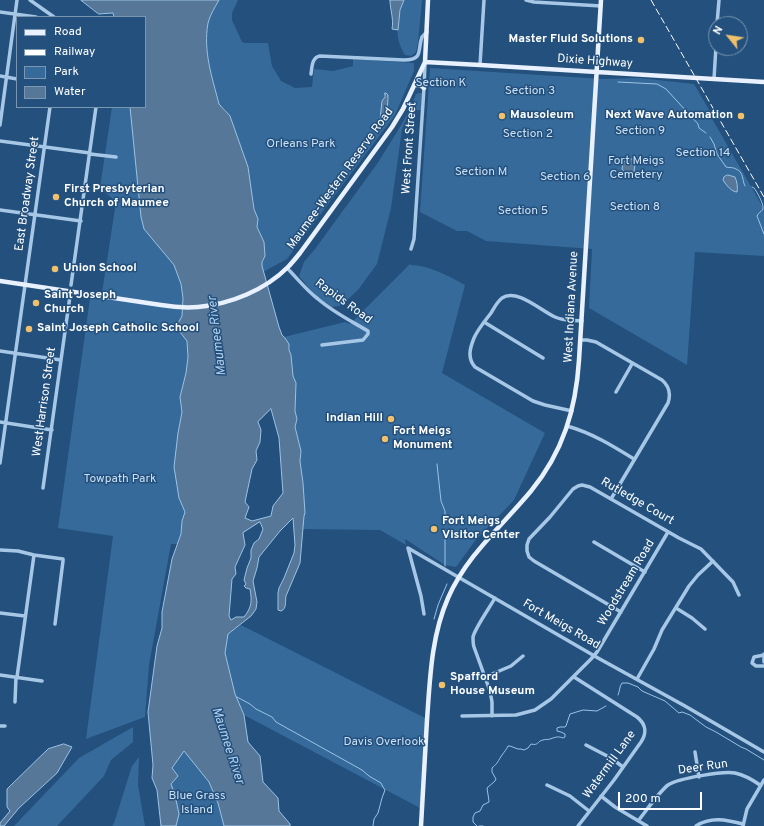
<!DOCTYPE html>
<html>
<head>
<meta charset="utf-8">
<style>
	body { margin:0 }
	#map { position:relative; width:764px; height:826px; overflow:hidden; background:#23507d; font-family:Overpass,sans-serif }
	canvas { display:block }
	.legend { position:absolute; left:16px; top:16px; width:130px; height:92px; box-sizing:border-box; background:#23507d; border:1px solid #7b96b1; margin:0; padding:5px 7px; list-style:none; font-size:12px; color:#fff }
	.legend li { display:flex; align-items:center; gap:8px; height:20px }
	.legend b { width:20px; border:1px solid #7b96b1 }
	.north { position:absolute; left:708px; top:16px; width:40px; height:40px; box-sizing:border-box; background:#23507d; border:1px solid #7b96b1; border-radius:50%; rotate:300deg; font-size:11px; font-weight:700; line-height:16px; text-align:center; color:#fff }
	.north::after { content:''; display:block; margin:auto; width:14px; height:18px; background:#f0c16a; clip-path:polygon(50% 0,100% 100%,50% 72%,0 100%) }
	.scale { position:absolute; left:618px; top:792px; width:84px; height:18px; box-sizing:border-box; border:2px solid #fff; border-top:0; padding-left:5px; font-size:12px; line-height:14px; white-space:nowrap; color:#fff; -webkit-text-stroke:3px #23507d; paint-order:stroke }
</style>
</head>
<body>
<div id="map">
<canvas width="764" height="826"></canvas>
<ul class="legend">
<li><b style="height:5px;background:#e8f1fd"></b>Road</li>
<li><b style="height:5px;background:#fff"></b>Railway</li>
<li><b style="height:11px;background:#366a9a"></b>Park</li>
<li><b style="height:11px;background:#567798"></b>Water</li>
</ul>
<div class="north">N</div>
<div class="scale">200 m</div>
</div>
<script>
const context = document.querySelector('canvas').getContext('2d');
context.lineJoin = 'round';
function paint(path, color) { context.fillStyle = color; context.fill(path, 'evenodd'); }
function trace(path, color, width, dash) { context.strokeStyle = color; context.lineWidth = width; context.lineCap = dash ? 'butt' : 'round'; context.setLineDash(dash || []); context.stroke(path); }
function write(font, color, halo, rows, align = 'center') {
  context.font = font + ' Overpass,sans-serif'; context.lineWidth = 3; context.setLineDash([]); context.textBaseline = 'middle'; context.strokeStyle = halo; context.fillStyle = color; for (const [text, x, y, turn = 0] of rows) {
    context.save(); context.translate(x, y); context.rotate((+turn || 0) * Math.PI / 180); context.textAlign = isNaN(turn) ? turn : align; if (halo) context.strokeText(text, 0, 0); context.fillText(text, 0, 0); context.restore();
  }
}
paint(new Path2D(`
	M219 0H238L232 13V20L242 42 245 43H268L272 66 281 81 295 88 312 87 314 69 333 71 353 66V59L414 63V71L395 115 287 259 263 272 261 266 262 262 265 256 264 242 257 227 258 219 254 209 253 198 226 110 221 107 219 104C212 77 203 51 208 23 210 15 215 7 219 0Z
	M404 0H422L418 43 416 52 411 56 405 55C402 50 399 44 398 38 397 29 400 8 404 0Z
	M430 68 603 79 639 78 694 84 711 113V117L764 209V256L695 252 687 365 589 308 592 249 486 241 467 231H457L420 212Z
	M419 93H422L421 110H410L402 129 391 208 377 264 358 290 344 303 339 306 331 307 321 300 313 293 299 276 304 262 315 249 377 164 400 127 410 109 416 94Z
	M112 107H130L141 217 144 229 174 265 181 284 183 298 182 317 176 327 187 341 188 357 186 373 180 397 182 412 178 433 179 498 185 512 182 521 181 534 178 544H171L149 665 145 717 86 739 113 536 58 528 90 298 101 299 116 202 100 188Z
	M410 264 411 265C428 265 451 277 465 285L442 373 545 433 514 500 475 541 456 567 445 565 405 539 406 545 380 530 303 529 304 516V491L300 461 301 451 295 427 297 419 295 411 296 383 293 376 289 344 284 337 345 322 350 324Z
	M241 625 427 719 422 809 244 715 235 694 225 653 228 634Z
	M133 727V742L111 760 104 776 57 826H14L79 758Z
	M184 751 209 782 218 803 224 826H176L179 814 171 784 178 776 172 768Z
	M139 757 138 785 145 826H112L114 823 132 766Z`), '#366a9a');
const water = new Path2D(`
	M81 0H219C215 7 210 15 208 23 203 51 212 77 219 104 222 108 227 112 230 116L248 167 254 209 258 219 257 227 264 242 265 256 262 262V266L279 327 282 335 285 338 289 344V350L291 355 293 376 296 383 295 411 297 419 295 427 301 451 300 461 303 483 305 513 304 516 300 563 286 596C285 601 287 609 281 611L278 610V593L279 588 284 578 294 553 295 545 293 518 280 531 259 557 257 568 253 581 257 602 256 609 251 616 228 634 225 653 235 694 244 715 248 742 260 756 263 782 278 798 279 811 290 824V826H224L218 803 209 782 184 751 172 768 178 776 171 784 175 795 179 814 176 826H161L157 790 152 778 153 765 148 712 157 646 162 628V612L172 559 181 534 182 521 185 512 179 498 174 467 178 433 182 412 180 397 186 373 188 357 187 341 176 327 182 316 183 298 181 284 174 265 144 229 141 217 130 107H145V17H114L113 13 99 14ZM271 409 279 438 283 493 273 506 271 516 252 521 245 518 249 507 245 502 252 469 257 460 256 451 260 442 261 430 258 422ZM260 522 263 529 259 539 254 543 251 550V558L247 568 244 580 246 584 244 586 246 588 250 589C252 601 252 607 244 617H236L231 620 229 616 232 579 236 574 235 567 245 545 243 533Z
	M390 0H404L400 10 398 30 392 29C394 19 390 10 390 0Z
	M385 93H386L388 95C388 104 387 115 381 121L380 120 382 101 385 97Z
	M627 159H634L641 162 635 164 634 172 632 174H626L622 169 623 163Z
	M728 175 735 177C737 181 738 188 737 192 732 192 726 185 723 180L724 177Z
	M64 744 72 747 57 773 19 808 4 826H0V823L10 811 7 807V789L48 749Z`);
paint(water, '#567798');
trace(water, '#9bc3e6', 1);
trace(new Path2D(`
	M618 82 657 84 666 89 698 124 699 128 706 133
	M710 137 714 144 717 154 726 167C730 168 733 167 736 169 744 172 742 181 745 186
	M752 187 754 188C757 192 764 204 763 209 761 212 759 212 757 216L764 234
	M437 464 441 501 445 511V525
	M445 530V566
	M434 619 438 605 447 584
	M618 695C620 691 619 687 622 683H628L638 687 642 691 665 701 679 713 682 712 690 715 706 727 716 732 741 747 746 749 764 760
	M237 697 250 704 256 709 272 717 276 722 362 770 369 776 381 783 383 787 385 790 382 798 378 813 374 819 373 826
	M477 826 473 822V817L475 813 480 811 483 805 489 802V801L487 788 495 781 496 779 492 772V768C498 763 498 761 502 755 505 751 506 750 508 746H510L518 749H521L524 750 528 748 531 744C539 746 537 741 543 740 545 739 548 740 550 739 556 737 558 736 563 738L565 737V734L561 732 557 731V728L560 727H565L566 726 570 714 583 710 597 711 606 706
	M479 826H483`), '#9bc3e6', 1);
trace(new Path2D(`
	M30 0 54 17
	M526 0 534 2 601 6
	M0 12 36 17
	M717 24 719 0
	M480 65 484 0
	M311 74C312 67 312 57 320 56L404 60C424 60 417 50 422 37 423 36 425 33 427 32
	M0 76 17 79
	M714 79 716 46
	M0 125 17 0
	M0 141 90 153
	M90 154 116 157
	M0 210 81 221
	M411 249 414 239 424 88 425 64
	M287 268C297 278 306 290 318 299 333 312 351 321 368 331V334L363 340 322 345
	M71 285 96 107
	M484 322 543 358
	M581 340H587L596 342 662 380C669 386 671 394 668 403L611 499
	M0 351 61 360
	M616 392 632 364
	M572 411 545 405 533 401 475 367C467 358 470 348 474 338 478 329 485 321 491 313 494 308 497 302 502 298 517 288 541 311 555 317 563 321 573 320 582 321
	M0 422 52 430
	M567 426C592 433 613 446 634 459
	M0 463 50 107
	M43 488 70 296
	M594 542 645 572
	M0 550 18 551 34 555 63 559V561L55 624
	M676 608 692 618 705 629
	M621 612 534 561 529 557 527 551V545L529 539 550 517 573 489 578 486 582 485 590 487 679 538 701 549 733 582 739 595
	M0 613 25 616
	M424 614 421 596 408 548 598 658 685 706 764 752
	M764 654V662
	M764 655 754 657 752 663 756 666H764
	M0 675 42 681
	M17 677 34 555
	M485 677 511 666 523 656
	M574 677 637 717C646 724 647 733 641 742L614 780 578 826
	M637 679 654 649 662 630 689 586 698 575 713 561
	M15 702 16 677
	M462 716 516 715 535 710 551 699 591 659 597 652 668 532
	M492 716V702L490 691 474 647C473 644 473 641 473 637 475 628 490 607 495 598
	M0 726H5
	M586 745 611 758 623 767
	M695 752 699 777
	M547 785 570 796 589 811
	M601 796 615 807 647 826
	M638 821C646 811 659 792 668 785 679 778 723 771 735 773 744 775 753 780 760 785
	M696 826C711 816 727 820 743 824
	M743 826 747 809 764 780`), '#a7c7e6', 3.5);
trace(new Path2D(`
	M425 62 480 65 764 82
	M414 85H420L424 88
	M0 281 161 305C173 307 186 308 198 307 231 304 265 290 288 267 292 263 296 258 300 253L392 127 403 109 425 62 428 0
	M421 826C423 791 425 755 427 720 430 679 431 637 448 598 467 555 501 527 531 491 563 452 576 409 579 360L601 0`), '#e8f1fd', 4.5);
trace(new Path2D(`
	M651 0 764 197`), '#fff', 1, [7, 3]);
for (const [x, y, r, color] of [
	[641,40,4,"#f0c16a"],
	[502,116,4,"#f0c16a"],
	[741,116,4,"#f0c16a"],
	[56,197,4,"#f0c16a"],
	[55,269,4,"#f0c16a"],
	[36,303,4,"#f0c16a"],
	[29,329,4,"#f0c16a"],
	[391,419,4,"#f0c16a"],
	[385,439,4,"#f0c16a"],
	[434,529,4,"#f0c16a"],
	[442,685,4,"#f0c16a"]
]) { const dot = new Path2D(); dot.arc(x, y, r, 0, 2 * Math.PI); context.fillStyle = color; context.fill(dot); trace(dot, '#23507d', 1.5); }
write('bold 12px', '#fff', '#23507d', [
	["Master Fluid Solutions",633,40,"right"],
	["Mausoleum",510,116],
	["Next Wave Automation",733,116,"right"],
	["First Presbyterian",64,190],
	["Church of Maumee",64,204],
	["Union School",63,269],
	["Saint Joseph",44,296],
	["Church",44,310],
	["Saint Joseph Catholic School",37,329],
	["Indian Hill",383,419,"right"],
	["Fort Meigs",393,432],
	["Monument",393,446],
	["Fort Meigs",442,522],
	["Visitor Center",442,536],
	["Spafford",450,678],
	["House Museum",450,692]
], 'left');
write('12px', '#fff', '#23507d', [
	["Dixie Highway",595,62,4],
	["West Front Street",410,148,-86],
	["Maumee-Western Reserve Road",341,179,-54],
	["East Broadway Street",28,194,-82],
	["Rapids Road",343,302,36],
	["West Indiana Avenue",572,307,-87],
	["West Harrison Street",45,402,-82],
	["Rutledge Court",637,502,30],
	["Woodstream Road",627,583,-59],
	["Fort Meigs Road",561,625,30],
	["Watermill Lane",610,765,-54],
	["Deer Run",703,768,-8]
]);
write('12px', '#cae0f4', '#23507d', [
	["Section K",441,84],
	["Section 3",530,92],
	["Section 9",640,132],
	["Section 2",528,135],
	["Orleans Park",301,145],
	["Section 14",703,154],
	["Fort Meigs",636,162],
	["Cemetery",636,176],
	["Section M",481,173],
	["Section 6",565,178],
	["Section 8",635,208],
	["Section 5",523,212],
	["Towpath Park",120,480],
	["Davis Overlook",384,743],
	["Blue Grass",197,797],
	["Island",197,811]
]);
write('italic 13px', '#b2d1ed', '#23507d', [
	["Maumee River",218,336,-97],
	["Maumee River",227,746,72]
]);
</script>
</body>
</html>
